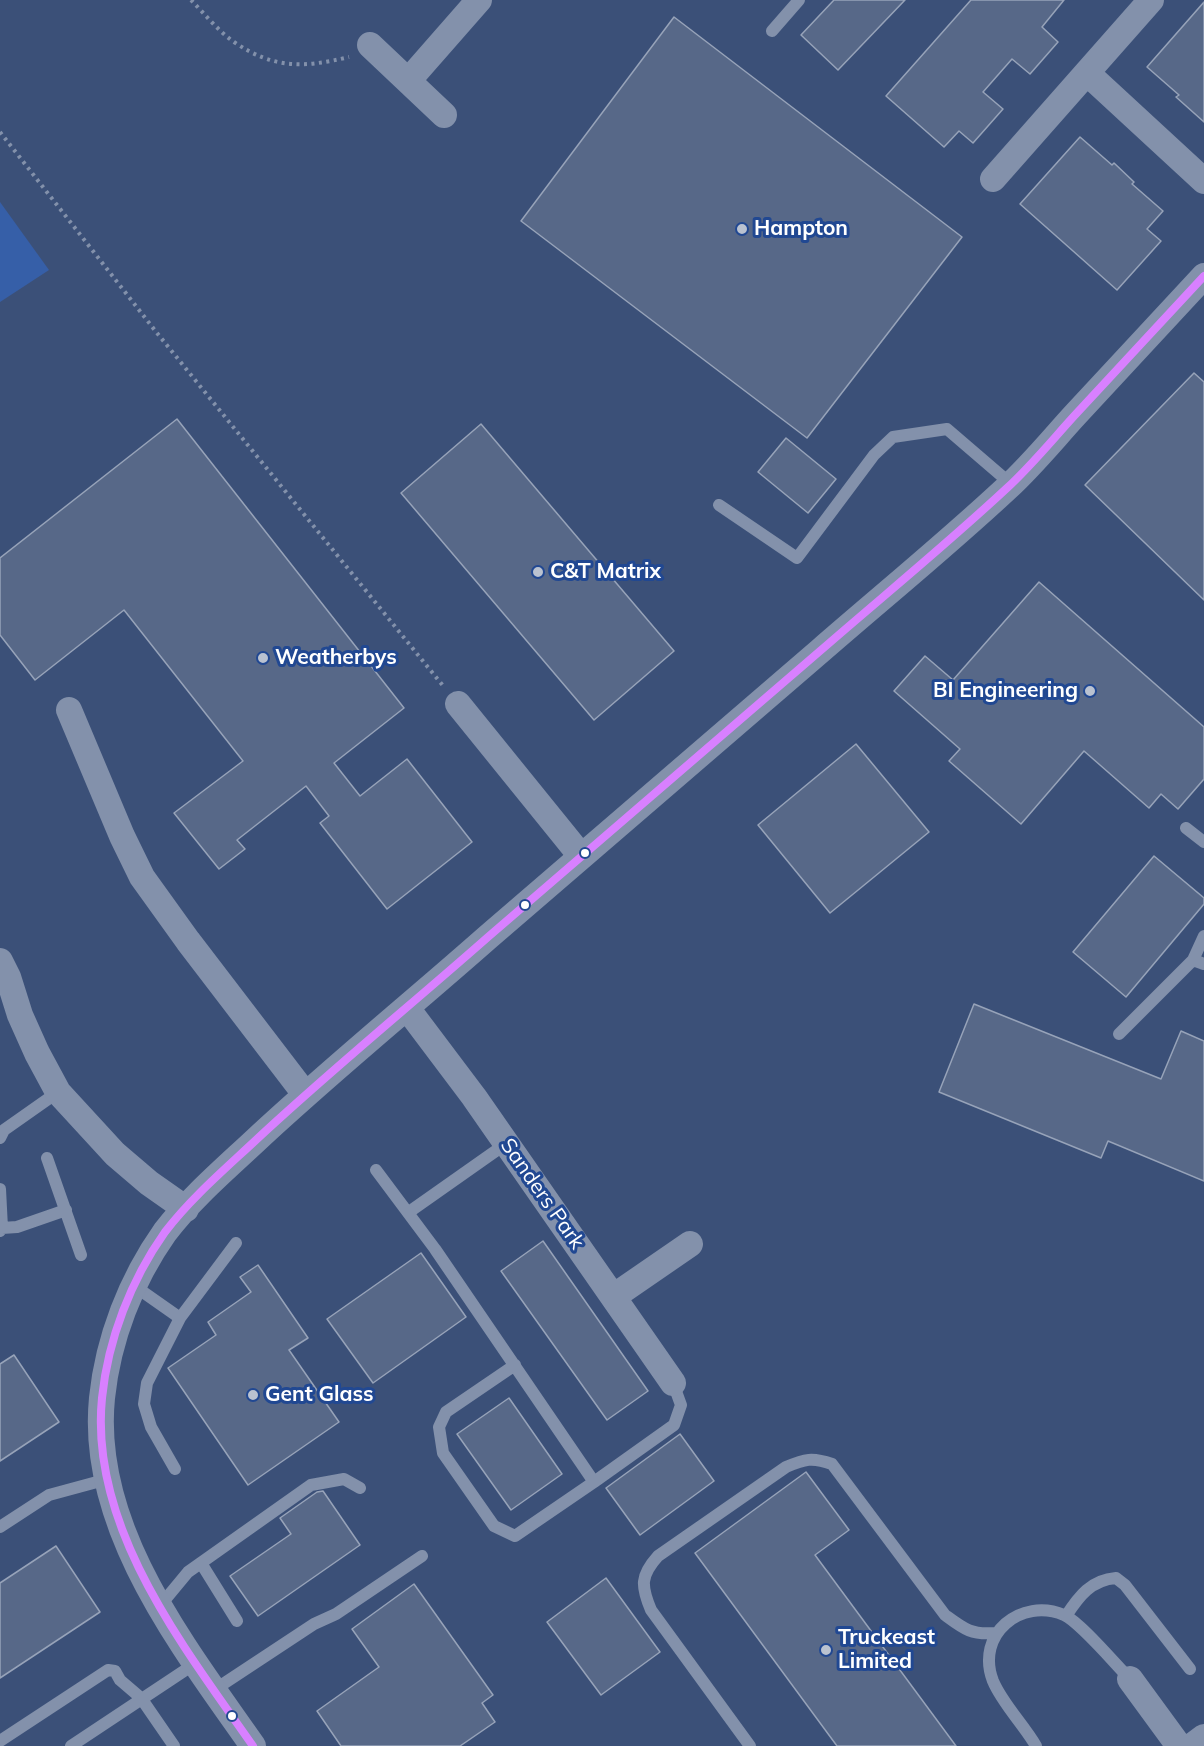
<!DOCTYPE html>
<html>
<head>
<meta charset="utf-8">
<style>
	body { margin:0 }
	canvas { display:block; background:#3b5078 }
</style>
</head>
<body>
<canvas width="1204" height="1746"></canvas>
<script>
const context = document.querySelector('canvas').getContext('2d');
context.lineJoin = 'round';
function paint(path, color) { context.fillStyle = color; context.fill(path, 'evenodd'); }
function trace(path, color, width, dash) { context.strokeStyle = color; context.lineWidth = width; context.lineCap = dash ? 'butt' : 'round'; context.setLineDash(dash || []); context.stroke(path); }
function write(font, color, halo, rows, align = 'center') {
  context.font = font + ' Mulish,sans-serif'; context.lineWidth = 6; context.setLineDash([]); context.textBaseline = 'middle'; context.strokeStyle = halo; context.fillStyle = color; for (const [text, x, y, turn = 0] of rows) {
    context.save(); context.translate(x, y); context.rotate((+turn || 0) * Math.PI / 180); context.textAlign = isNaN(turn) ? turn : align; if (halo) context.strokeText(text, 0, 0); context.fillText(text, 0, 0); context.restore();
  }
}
paint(new Path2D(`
	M0 202 49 270 0 302Z`), '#365fa8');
const building = new Path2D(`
	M834 0H905L838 70 801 35Z
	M971 0H1064L1042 27 1058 42 1030 74 1012 59 983 92 1003 109 973 143 959 131 944 147 886 96Z
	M1204 2V122L1176 97 1179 95 1147 67Z
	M674 17 962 237 807 438 521 221Z
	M1080 137 1112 165 1114 163 1134 182 1132 184 1163 211 1147 229 1161 241 1117 290 1020 204Z
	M1194 373 1204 382V600L1085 485Z
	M177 419 404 708 334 763 360 796 407 759 472 842 387 909 320 823 329 816 306 786 237 840 245 849 219 869 174 813 243 761 124 610 35 680 0 635V558Z
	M481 424 674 651 594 720 401 493Z
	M786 438 836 479 808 513 758 472Z
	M1039 582 1204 727V779L1178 809 1161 794 1149 808 1084 751 1021 824 949 761 960 749 894 691 925 656 953 680Z
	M856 744 929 832 830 913 758 825Z
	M1154 856 1204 898V904L1126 997 1073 952Z
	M974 1004 1161 1079 1181 1031 1204 1041V1181L1108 1141 1101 1158 939 1092Z
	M543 1241 648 1391 607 1420 501 1271Z
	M421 1253 466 1317 373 1383 327 1319Z
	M258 1265 308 1338 289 1350 339 1422 248 1485 168 1368 216 1335 208 1322 251 1292 240 1277Z
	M14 1355 59 1422 0 1461V1364Z
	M509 1398 562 1474 511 1510 457 1434Z
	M680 1434 714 1481 640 1535 606 1488Z
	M806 1472 849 1530 815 1555 956 1746H837L695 1553Z
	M323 1491 360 1545 258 1616 230 1576 291 1534 280 1518 317 1492Z
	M56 1546 100 1612 0 1678V1583Z
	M606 1578 660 1652 601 1695 547 1622Z
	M414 1584 493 1695 482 1703 495 1722 460 1746H341L317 1711 379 1667 352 1629Z`);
paint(building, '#576888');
trace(building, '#97a3b9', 1.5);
trace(new Path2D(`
	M191 0C204 13 218 31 234 42 274 69 303 68 349 57
	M0 132 157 333 444 687`), '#8391ab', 4, [3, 4.5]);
trace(new Path2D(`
	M772 31 799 0
	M719 505 797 558 874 455 893 437 947 429 1011 484
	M1186 828 1204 842
	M1193 960 1204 936
	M1119 1034 1193 960 1204 964
	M0 1138 4 1130 58 1092
	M47 1158 81 1255
	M376 1170 435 1249 594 1482 674 1425 681 1405 673 1383
	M0 1189 2 1228 0 1231
	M409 1212 507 1143
	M2 1228 17 1227 66 1210
	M133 1285 180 1318
	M515 1365 446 1412 439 1427 443 1453 494 1526 515 1536 594 1482
	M175 1469 151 1427 144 1404 147 1383 180 1318 236 1243
	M0 1527 49 1495 108 1479
	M201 1563 237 1621
	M159 1607 188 1572 311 1485 344 1479 360 1488
	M1066 1616C1079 1596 1091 1580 1116 1578L1125 1585 1190 1669
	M214 1690 314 1624 336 1614 422 1556
	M0 1741 108 1670 115 1671 120 1680 141 1698 174 1746
	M71 1746 196 1663
	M750 1746 651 1610C641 1586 640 1576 658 1556L786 1467C805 1459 812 1457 832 1464L945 1615C964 1629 971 1635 995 1633
	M1036 1746C1024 1725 1002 1703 993 1681 975 1634 1021 1597 1064 1615 1080 1622 1116 1665 1130 1679`), '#8391ab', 12);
trace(new Path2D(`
	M370 45 444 115
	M1087 73 1204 181
	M408 81 479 0
	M993 179 1151 0
	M458 704 581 856
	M69 710 122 836 142 877 188 941 305 1094
	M0 961 8 977 20 1015 37 1053 58 1092 115 1154 149 1183 186 1209
	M407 1008 474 1097 673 1383
	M613 1297 690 1244
	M1130 1679 1179 1746
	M253 1746C183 1646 89 1527 102 1398 108 1339 131 1280 165 1232 191 1198 225 1169 256 1140 331 1070 411 1005 488 937 598 841 709 746 820 651 882 597 947 544 1007 488 1032 465 1053 439 1075 415 1118 369 1161 322 1204 276
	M1192 1746 1204 1737`), '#8391ab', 26);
trace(new Path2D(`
	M253 1746C183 1646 89 1527 102 1398 108 1339 131 1280 165 1232 191 1198 225 1169 256 1140 331 1070 411 1005 488 937 598 841 709 746 820 651 882 597 947 544 1007 488 1032 465 1053 439 1075 415 1118 369 1161 322 1204 276`), '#d880ff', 8);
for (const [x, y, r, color] of [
	[742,229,6,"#bac2d0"],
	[538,572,6,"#bac2d0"],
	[263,658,6,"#bac2d0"],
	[1090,691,6,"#bac2d0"],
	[585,853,5,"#fff"],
	[525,905,5,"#fff"],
	[253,1395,6,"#bac2d0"],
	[826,1650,6,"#bac2d0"],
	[232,1716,5,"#fff"]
]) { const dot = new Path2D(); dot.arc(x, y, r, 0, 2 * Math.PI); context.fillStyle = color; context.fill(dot); trace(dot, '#214892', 2); }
write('bold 21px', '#fff', '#214892', [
	["Hampton",754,229],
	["C&T Matrix",550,572],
	["Weatherbys",275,658],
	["BI Engineering",1078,691,"right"],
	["Gent Glass",265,1395],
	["Truckeast",838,1638],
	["Limited",838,1662]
], 'left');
write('21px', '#fff', '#214892', [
	["Sanders Park",542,1194,55]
]);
</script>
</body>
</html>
